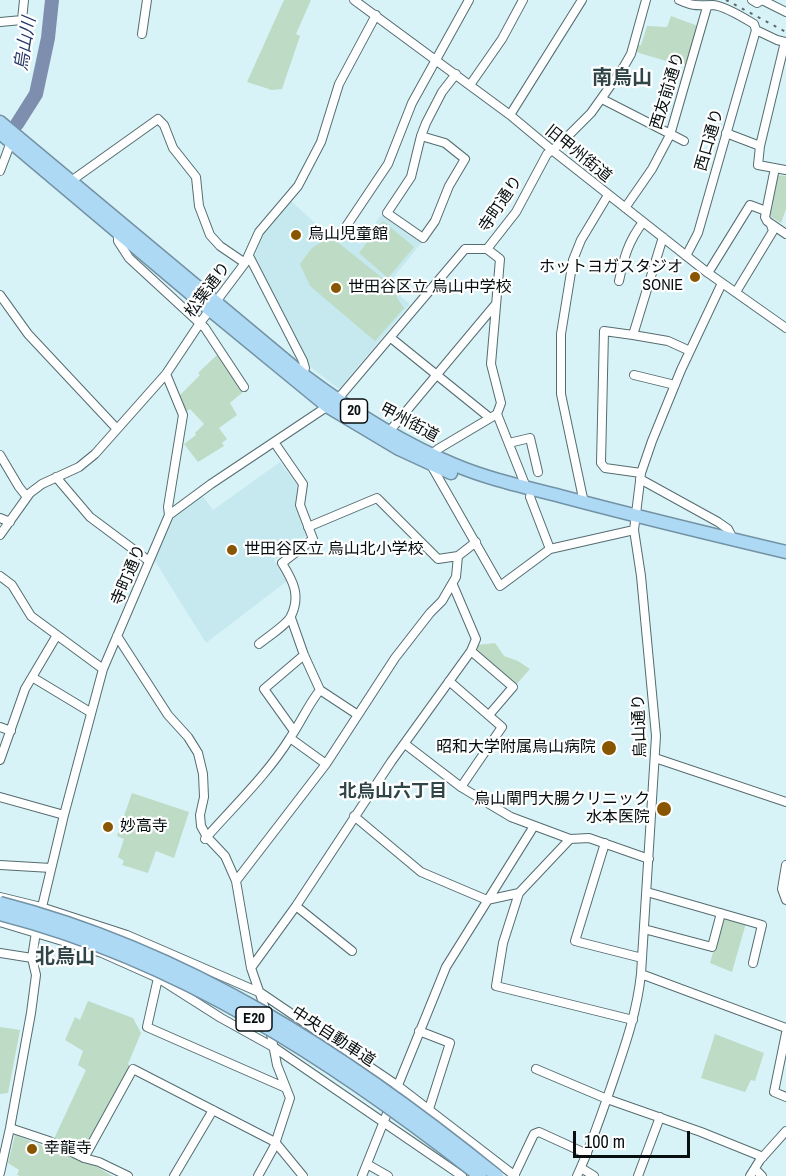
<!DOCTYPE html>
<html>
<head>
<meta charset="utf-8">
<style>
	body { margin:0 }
	#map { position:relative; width:786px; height:1176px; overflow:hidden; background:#d8f3f7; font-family:"Archivo Narrow",sans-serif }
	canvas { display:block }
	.scale { position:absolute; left:573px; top:1131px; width:117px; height:27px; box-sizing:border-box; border:3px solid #060e0f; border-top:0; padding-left:8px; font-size:18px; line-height:21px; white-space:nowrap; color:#060e0f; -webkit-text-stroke:4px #fff; paint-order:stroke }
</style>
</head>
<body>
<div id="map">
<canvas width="786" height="1176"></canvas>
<div class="scale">100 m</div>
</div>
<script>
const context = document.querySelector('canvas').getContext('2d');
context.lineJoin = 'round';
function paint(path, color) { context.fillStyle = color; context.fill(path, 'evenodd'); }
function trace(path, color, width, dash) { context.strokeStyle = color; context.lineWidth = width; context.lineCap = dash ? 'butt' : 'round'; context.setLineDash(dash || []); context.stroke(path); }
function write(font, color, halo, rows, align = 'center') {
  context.font = font + ' "Archivo Narrow","Noto Sans JP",sans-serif'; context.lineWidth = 4.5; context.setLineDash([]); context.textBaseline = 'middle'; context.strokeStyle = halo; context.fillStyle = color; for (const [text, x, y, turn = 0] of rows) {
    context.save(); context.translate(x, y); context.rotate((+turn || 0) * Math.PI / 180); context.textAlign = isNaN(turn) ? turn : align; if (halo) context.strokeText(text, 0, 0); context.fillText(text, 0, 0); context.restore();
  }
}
paint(new Path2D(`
	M290 200 314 222 341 242 346 233 360 244 381 215 422 242 393 278 405 288 400 296 410 304 339 389 309 366 254 259 262 235Z
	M280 462 297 485 295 506 307 535 274 560 287 581 206 643 153 558 172 517 202 495 213 510Z`), '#c5e9ee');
paint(new Path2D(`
	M284 0H311L296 34 300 36 282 89 272 90 247 82Z
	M671 16 698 26 686 64 673 63 639 53 635 50 637 45H641L647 26 667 27Z
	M777 175 786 176V209L781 223 770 216 768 211Z
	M383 221 414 247 388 278 359 253Z
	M315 224 396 289 397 298 404 308 375 341 310 286 300 264 312 248 321 242 313 226Z
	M217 355 243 392 230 403 237 415 219 428 227 439 222 443 224 446 198 462 184 444 196 435 195 433 204 424 190 409 186 411 179 396 200 375 198 373Z
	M495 643 504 656 518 661 530 669 515 686 475 652 477 645Z
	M132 793 189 812 174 858 156 851 148 873 122 865 124 861 118 857 124 839 117 836Z
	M723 917 746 923 732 972 710 963Z
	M88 1001 133 1018 141 1033 128 1064 130 1067 82 1155 53 1141 86 1070 78 1065 83 1051 65 1040 75 1017 80 1020Z
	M0 1027 20 1030 8 1093 0 1094Z
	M715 1034 764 1053 755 1081 751 1080 745 1092 701 1078Z
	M15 1135 96 1166 112 1176H20L17 1175 19 1170 8 1163Z`), '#bddbc5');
trace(new Path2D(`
	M17 124 36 94 48 38 52 0`), '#7e8eaf', 14);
const minor = new Path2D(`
	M354 0 510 115 552 150 708 273 786 328
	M679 0C694 7 698 5 713 5 725 6 744 18 754 24L756 30 777 40 786 42
	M752 0 757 3 762 0 786 12
	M0 22 22 20 24 0
	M142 34 147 0
	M785 42 760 146 758 165 786 170
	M470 85 502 39 523 0
	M602 99 684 141
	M510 115 582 0
	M726 133 760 146
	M421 136 445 143 465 159 449 186 435 221 423 238 387 213 411 177 421 136 426 123 442 92 456 74
	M775 168 765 217 767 221 786 234
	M0 171 11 142
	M71 181 158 119 164 125 173 148 196 177 199 206 210 235 220 246 245 263
	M625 208 652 169 670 135 707 7
	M118 232V241L129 258 205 328 244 387
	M341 234 388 164 412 103 469 0
	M663 237 633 335 668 341 690 351
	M249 256 303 361 305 368 302 374
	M686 256 698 233 756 30
	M708 273 750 205 766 211
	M619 281C624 257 628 242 643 222
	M736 292 773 231 771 225
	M0 295 28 334 117 429
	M633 335 604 331 601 463 605 468 641 473
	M391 338 490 418
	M166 374 183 415 168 507 169 515
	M634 375 675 385
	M497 414 526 487
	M388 433 495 305
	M509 443 530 438 538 472
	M432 454 438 449 497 414 501 403 491 364 500 259 487 249
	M0 455 19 487 27 497
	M431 465 500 586 550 549 634 530
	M56 477 90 517 149 561
	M640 479 718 522 728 529 733 539
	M530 497 550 549
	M584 503 561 394V334L573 260 581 240 608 195
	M0 518 10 522
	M308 527 377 498 438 559 458 556
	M0 535 30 493 42 484 79 467 95 454 166 374 200 323 245 263 259 232 298 186 321 142 339 84 376 15
	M0 576 12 585 31 616 103 669
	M291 618 304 655 320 690 358 715
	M117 636 168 715 188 737 198 753 203 774 204 797 200 815 201 826 207 837 225 856 236 881 251 968 267 1014
	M259 644C266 638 288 624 291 616 301 595 293 581 282 563L313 539 300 505 303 484 274 442
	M471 651 513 687 489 715
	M32 677 90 712
	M449 681 502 727 461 787
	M0 727 11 731
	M294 731 264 689 304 655
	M290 738 326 764
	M405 744 461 787 511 817 570 839
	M655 758 786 802
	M0 760 25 689 57 635
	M0 797 64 815
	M354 816 421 872 487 900 519 893
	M205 839C234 806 267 775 290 738 301 722 308 705 320 690
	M605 843 575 941 642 958
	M0 865 51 868
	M786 865 782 889 786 900
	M236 881 326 764 395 658 430 613 442 601 456 577 458 556 476 542
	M647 892 762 925 753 963
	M0 897 41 907 127 935 261 993 398 1086 515 1176
	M296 906 352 951
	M0 922 102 953 158 978 221 1018 275 1048 462 1176
	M644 929 712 947 721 913
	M0 953 32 958
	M251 968 296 906 391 762 471 651 476 639 453 585
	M641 974 786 1028
	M158 978 147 1027 286 1088
	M633 1020 496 986 503 943 519 893 570 839 589 838 649 859
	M419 1031 450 1043 429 1109
	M786 1033 774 1092 786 1097
	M536 1069 607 1099 701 1132 763 1157
	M396 1090 446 967 534 826
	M10 1128 49 1141 84 1158 99 1162 128 1176
	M84 1158 133 1069 275 1142 303 1176
	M367 1164 388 1176
	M581 1168 594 1176
	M755 1169 762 1176
	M0 1173 10 1128 31 1013 36 975 32 958 36 932 64 815 103 669 169 515 211 484 337 400 465 249H487L516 212 547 154 560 144 591 113 623 68 631 54 646 0
	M174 1176 213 1110
	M258 1176 274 1147 290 1098 277 1065 270 1029
	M362 1176 390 1106
	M514 1176 534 1134 539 1132 587 1154
	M577 1176C591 1146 602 1113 613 1081 625 1046 637 1012 641 974L656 736 641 576 634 530 641 473 652 441 681 370 722 283
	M638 1176 660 1117
	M750 1176 760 1160 786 1131`);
const highway = new Path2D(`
	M0 122 302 374C350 410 399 442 455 465 488 479 525 487 560 496 635 516 710 534 786 552
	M0 133 210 310 327 406 399 449 451 473`);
trace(minor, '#556c70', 10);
trace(highway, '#7392a4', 15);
trace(minor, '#fff', 8);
trace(highway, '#add9f5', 12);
trace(new Path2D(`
	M726 0 786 32`), '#5b6b6d', 2, [3, 6]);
const highwayBridge = new Path2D(`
	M0 903C190 952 346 1054 497 1176
	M0 914C180 960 335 1062 480 1176`);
trace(highwayBridge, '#7392a4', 15, []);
trace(highwayBridge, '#add9f5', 12);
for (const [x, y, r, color] of [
	[296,235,6,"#850"],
	[695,277,6,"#850"],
	[336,288,6,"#850"],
	[232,550,6,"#850"],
	[609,748,8,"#850"],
	[664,809,8,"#850"],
	[108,827,6,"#850"],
	[32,1149,6,"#850"]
]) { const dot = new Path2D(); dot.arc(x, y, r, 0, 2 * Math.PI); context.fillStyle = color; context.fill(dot); trace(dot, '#fff', 2); }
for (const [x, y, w] of [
	[354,411,27],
	[254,1019,36]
]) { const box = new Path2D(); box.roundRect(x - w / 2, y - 12, w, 24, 4.5); context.fillStyle = '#fff'; context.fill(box); trace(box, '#060e0f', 1.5); }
write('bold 15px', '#060e0f', null, [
	["20",354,411],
	["E20",254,1019]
]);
write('16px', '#060e0f', '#fff', [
	["西友前通り",668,91,-73],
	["西口通り",710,140,-74],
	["旧甲州街道",578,154,39],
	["寺町通り",501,204,-56],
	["松葉通り",208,290,-53],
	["甲州街道",409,423,28],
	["寺町通り",129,575,-67],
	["烏山通り",640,726,-92],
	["中央自動車道",333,1037,33]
]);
write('16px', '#060e0f', '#fff', [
	["烏山児童館",308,235],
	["ホットヨガスタジオ",683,268,"right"],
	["SONIE",683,286,"right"],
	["世田谷区立 烏山中学校",348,288],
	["世田谷区立 烏山北小学校",244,550],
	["昭和大学附属烏山病院",596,748,"right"],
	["烏山閘門大腸クリニック",650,800,"right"],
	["水本医院",650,818,"right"],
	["妙高寺",120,827],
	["幸龍寺",44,1149]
], 'left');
write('italic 18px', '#263967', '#fff', [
	["烏山川",26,44,-81]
]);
write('bold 18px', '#2f4548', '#fff', [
	["北烏山六丁目",393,792]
]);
write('bold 20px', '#2f4548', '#fff', [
	["南烏山",622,79],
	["北烏山",65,958]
]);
</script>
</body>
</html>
